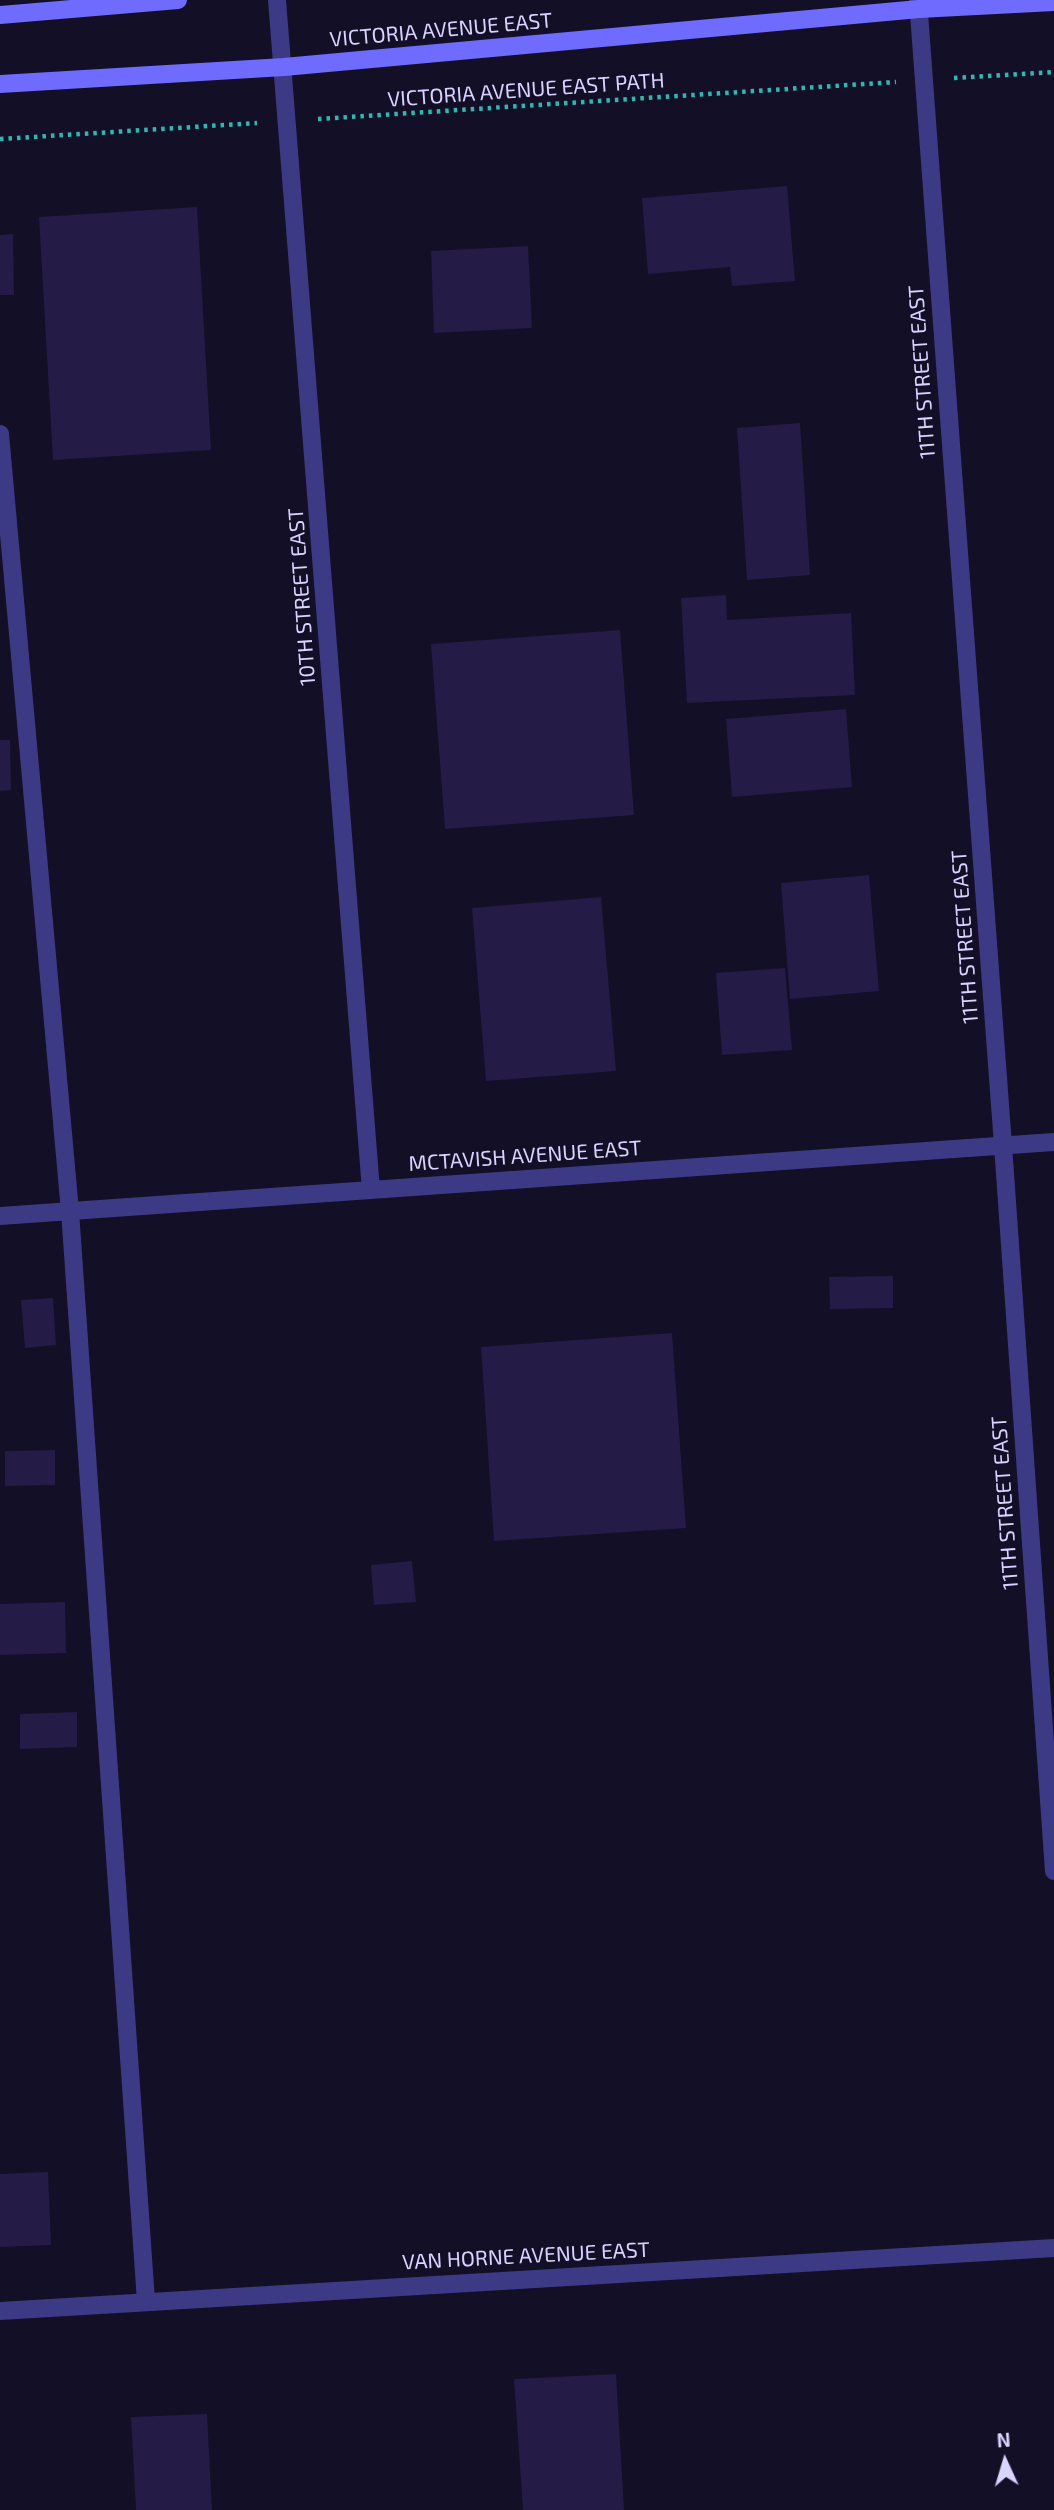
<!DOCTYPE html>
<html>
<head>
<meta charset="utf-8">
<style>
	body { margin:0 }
	#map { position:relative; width:1054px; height:2510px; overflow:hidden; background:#130f26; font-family:"Exo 2",sans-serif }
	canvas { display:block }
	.north { position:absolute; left:970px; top:2426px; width:70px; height:70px; -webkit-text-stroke:5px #130f26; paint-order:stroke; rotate:356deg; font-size:19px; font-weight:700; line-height:28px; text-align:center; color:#d9d4ff }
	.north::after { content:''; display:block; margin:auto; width:24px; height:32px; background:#d9d4ff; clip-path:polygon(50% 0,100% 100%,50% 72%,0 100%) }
</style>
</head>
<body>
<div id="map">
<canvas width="1054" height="2510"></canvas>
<div class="north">N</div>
</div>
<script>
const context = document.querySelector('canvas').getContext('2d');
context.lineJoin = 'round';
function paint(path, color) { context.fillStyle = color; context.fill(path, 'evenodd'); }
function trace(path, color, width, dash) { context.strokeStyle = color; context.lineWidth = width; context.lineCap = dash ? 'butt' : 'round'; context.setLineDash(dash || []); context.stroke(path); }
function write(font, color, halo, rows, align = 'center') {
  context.font = font + ' "Exo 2",sans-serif'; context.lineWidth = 5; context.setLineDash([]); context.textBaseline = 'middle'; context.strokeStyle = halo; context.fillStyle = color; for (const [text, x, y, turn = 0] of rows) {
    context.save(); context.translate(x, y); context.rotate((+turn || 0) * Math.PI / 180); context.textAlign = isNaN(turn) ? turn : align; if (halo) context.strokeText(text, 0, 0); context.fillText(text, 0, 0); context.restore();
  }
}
paint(new Path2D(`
	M787 186 795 281 732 286 730 267 648 274 642 198Z
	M197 207 211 450 53 460 39 217Z
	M13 234 14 295H0V235Z
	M528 246 532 328 434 333 431 251Z
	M800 423 810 575 747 580 737 428Z
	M726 595 727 620 851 613 855 695 687 703 681 598Z
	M620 630 634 815 445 829 431 644Z
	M846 709 852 787 732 797 726 719Z
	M0 740H10L11 790 0 791Z
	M869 875 879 991 790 999 781 883Z
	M601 897 616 1071 486 1081 472 908Z
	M785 968 792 1050 722 1055 716 973Z
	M893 1276V1308L830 1309 829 1277Z
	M53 1298 56 1345 25 1348 21 1300Z
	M672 1333 686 1528 494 1541 481 1347Z
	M55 1450V1485L5 1486V1451Z
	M412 1561 416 1602 374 1605 371 1565Z
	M65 1602 66 1653 0 1655V1604Z
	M77 1712V1747L20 1749V1714Z
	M48 2172 51 2245 0 2247V2174Z
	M616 2374 624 2510H523L514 2379Z
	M207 2414 212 2510H136L131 2417Z`), '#241b47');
trace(new Path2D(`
	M954 78 1054 72
	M318 119 896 82
	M0 139 257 123`), '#2fb8b0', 4.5, [3.5, 5]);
trace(new Path2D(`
	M0 434 70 1211 146 2301`), '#3d3a85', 18);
trace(new Path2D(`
	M277 0 371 1190
	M918 0 1003 1145 1054 1871
	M0 1216 1054 1142
	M0 2311 1054 2248`), '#3d3a85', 18);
trace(new Path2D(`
	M0 15 178 0
	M0 84 284 67 919 9 1054 2`), '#6f6bff', 18);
write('21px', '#d9d4ff', '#130f26', [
	["VICTORIA AVENUE EAST",441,30,-5],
	["VICTORIA AVENUE EAST PATH",526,90,-4],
	["11TH STREET EAST",922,372,-94],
	["10TH STREET EAST",302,597,-94],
	["11TH STREET EAST",965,937,-94],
	["MCTAVISH AVENUE EAST",525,1156,-4],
	["11TH STREET EAST",1005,1503,-94],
	["VAN HORNE AVENUE EAST",526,2256,-3]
]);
</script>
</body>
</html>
